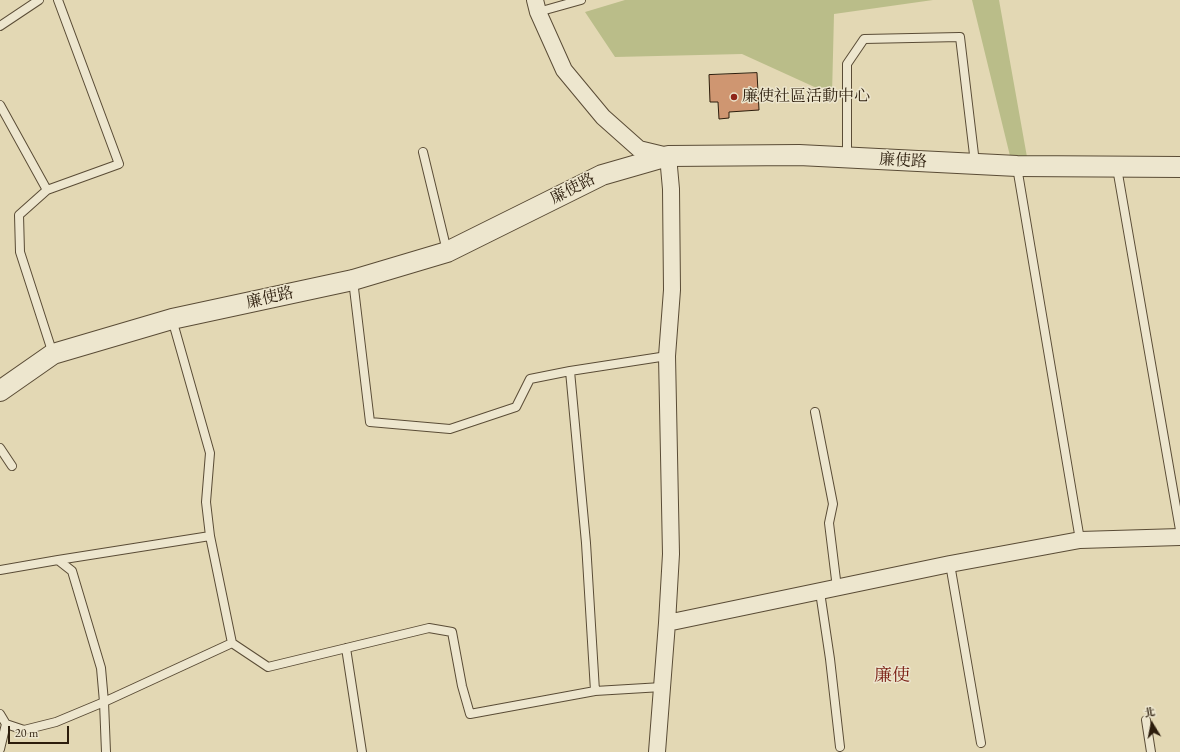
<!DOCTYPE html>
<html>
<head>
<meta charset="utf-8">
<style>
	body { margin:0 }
	#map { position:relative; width:1180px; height:752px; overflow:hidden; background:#e3d8b4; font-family:"EB Garamond","Noto Serif TC",serif }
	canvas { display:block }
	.north { position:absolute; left:1132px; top:704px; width:40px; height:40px; -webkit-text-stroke:3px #ede6ce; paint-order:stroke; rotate:350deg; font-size:11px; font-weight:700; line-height:16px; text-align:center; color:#2c1d0c }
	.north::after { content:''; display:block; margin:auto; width:14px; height:18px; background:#2c1d0c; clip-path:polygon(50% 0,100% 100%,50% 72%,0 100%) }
	.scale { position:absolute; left:8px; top:726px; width:61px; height:18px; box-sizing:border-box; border:2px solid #2c1d0c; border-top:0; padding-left:5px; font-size:12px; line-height:14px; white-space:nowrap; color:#2c1d0c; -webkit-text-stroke:3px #ede6ce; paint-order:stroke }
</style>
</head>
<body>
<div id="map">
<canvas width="1180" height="752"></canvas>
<div class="north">北</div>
<div class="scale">20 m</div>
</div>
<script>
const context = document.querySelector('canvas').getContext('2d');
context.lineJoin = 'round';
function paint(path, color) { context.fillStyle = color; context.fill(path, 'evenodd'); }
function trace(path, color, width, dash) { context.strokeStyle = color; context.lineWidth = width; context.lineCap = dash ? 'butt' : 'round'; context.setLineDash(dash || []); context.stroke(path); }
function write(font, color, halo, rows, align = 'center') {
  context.font = font + ' "EB Garamond","Noto Serif TC",serif'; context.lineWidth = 3; context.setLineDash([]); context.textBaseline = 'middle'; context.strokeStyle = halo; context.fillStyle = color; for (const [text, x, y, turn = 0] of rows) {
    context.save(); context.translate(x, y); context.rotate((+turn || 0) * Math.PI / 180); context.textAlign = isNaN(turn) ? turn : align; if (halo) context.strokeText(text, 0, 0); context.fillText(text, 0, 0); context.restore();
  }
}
paint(new Path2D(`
	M625 0H933L834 14 832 95 742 54 615 57 585 12Z
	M972 0H999L1027 157 1011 160Z`), '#babd89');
const building = new Path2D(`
	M757 73 759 110 729 112V118L719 119 718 102H710L709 75Z`);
paint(building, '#cf9671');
trace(building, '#2c1d0c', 1);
const service = new Path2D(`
	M538 12 581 0
	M0 26 39 0
	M0 105 47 190
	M423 152 447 251
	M847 157V64L864 39 960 37 975 163
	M1017 167 1080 540
	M1117 168 1180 530
	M353 280 370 422 450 429 516 407 530 379 570 371
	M172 319 210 453 206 502 210 536 232 643 268 667 429 628 452 632 462 686 470 714 595 691 662 687
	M53 354 20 252 19 215 47 190 119 164 58 0
	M815 412 833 504 829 523 837 588
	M0 448 12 466
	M58 560 210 536
	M950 564 981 743
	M0 570 58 560 72 571 101 668 104 702 106 752
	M820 592 830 659 840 747
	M346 648 362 752
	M595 691 586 543 570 371 667 356
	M0 714 6 724 24 730 56 722 104 702 232 643
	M1146 720 1151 752
	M0 749 6 724`);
const minor = new Path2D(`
	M535 0 538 12 564 70 603 117 639 149 668 156 671 189 672 290 667 356 671 554 667 623 657 752
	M667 623 950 564 1080 540 1180 537`);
const tertiary = new Path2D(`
	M0 391 53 354 172 319 353 280 447 252 602 175 668 156 799 155 1017 166 1180 167`);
trace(service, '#5a4c36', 10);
trace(minor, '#5a4c36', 18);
trace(tertiary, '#5a4c36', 22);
trace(service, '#ede6ce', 8);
trace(minor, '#ede6ce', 16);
trace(tertiary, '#ede6ce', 20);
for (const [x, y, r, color] of [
	[734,97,4,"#8f2418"]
]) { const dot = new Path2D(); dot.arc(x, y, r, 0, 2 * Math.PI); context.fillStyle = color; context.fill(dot); trace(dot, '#ede6ce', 1.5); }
write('16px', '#2c1d0c', '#ede6ce', [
	["廉使社區活動中心",742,97]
], 'left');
write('16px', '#2c1d0c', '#ede6ce', [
	["廉使路",903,161,3],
	["廉使路",573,189,-27],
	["廉使路",270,298,-13]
]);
write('18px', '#7a1f14', '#ede6ce', [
	["廉使",892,676]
]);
</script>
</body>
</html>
